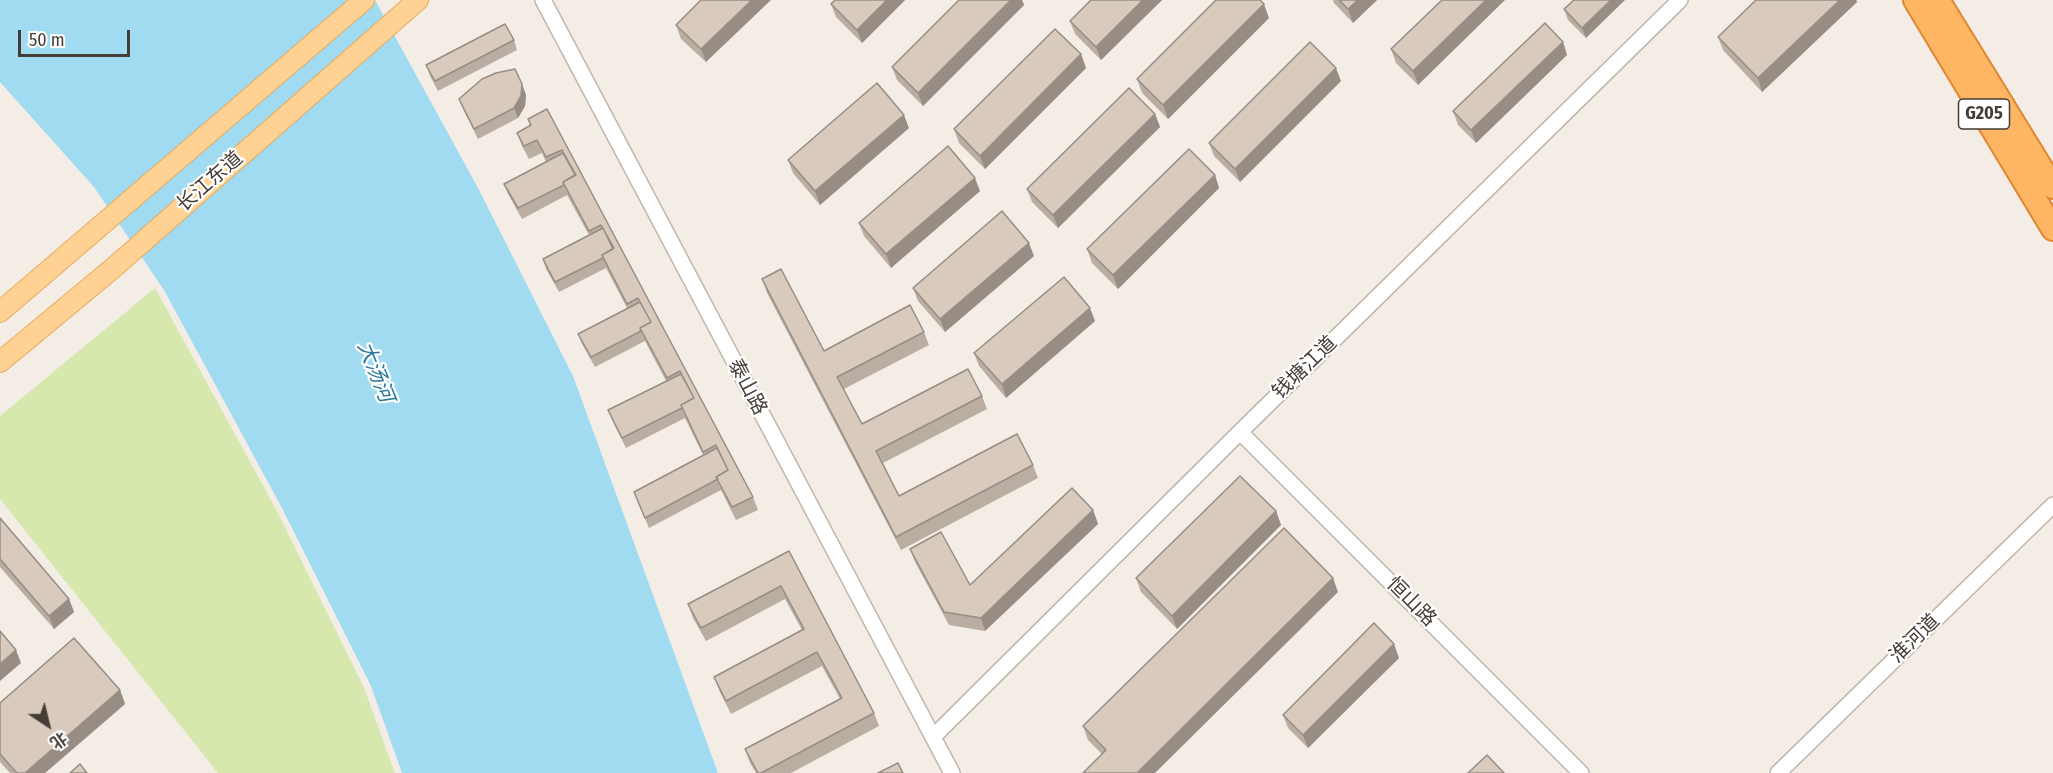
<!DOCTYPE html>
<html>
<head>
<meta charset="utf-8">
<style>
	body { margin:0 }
	#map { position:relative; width:2053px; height:773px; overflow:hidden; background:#f3ede5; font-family:"Fira Sans Condensed","Noto Sans SC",sans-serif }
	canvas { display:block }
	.north { position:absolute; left:18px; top:695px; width:60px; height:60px; -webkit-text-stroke:4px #fff; paint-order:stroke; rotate:145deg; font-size:16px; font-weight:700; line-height:24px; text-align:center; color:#453c35 }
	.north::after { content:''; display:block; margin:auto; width:21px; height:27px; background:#453c35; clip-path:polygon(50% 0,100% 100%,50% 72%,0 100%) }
	.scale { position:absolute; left:18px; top:30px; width:112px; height:27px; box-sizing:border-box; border:3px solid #453c35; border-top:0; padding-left:8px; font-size:18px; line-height:21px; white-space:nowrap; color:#453c35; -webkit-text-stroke:4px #fff; paint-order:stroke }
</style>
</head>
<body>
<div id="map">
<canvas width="2053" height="773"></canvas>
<div class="north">北</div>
<div class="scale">50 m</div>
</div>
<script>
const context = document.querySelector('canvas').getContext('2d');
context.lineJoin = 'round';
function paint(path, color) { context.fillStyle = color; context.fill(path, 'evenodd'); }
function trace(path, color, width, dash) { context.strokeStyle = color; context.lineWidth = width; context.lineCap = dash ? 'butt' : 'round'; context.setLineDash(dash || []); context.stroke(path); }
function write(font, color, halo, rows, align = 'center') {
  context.font = font + ' "Fira Sans Condensed","Noto Sans SC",sans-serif'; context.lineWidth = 4.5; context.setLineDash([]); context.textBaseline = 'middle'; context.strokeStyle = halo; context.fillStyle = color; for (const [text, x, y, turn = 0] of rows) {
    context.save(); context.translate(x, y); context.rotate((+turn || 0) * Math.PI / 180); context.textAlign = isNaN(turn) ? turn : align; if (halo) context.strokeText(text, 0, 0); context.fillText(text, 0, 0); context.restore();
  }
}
paint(new Path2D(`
	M155 288 279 515 364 688 395 773H218L0 499V416Z`), '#d6e8ad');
paint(new Path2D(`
	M0 0H375L478 188 573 376 718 773H402L371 686 283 510 164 290 94 187 0 82Z`), '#a0dbf1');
const minor = new Path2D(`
	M543 0 952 773
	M1240 432 1581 773
	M933 737 1240 432 1680 0
	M1778 773 2053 505`);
const major = new Path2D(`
	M0 312 364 0
	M0 362 112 269 418 0`);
const highway = new Path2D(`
	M1915 0 2053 229
	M1938 0 2053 187`);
trace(minor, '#c1b6ab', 18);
trace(major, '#e5ab61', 22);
trace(highway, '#df8733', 26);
trace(minor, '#fff', 15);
trace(major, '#ffd192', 20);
trace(highway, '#ffb664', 22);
paint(new Path2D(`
	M701 0 706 62 681 39 676 25Z
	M905 0 862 43 836 17 831 4Z
	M959 0H1022L1024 5 923 106 897 80 892 67Z
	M1091 0H1162L1101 60 1075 34 1070 21Z
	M1333 0H1377L1353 23 1334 3Z
	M1442 0 1418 85 1396 63 1391 49Z
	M1574 0 1586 38 1568 20 1564 9Z
	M1756 0H1856L1857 2 1762 92 1723 50 1718 37Z
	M1269 18 1168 119 1142 93 1137 79Z
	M514 40 517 50 438 91 430 76 426 65Z
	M1563 42 1567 55 1476 143 1458 125 1453 111Z
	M1081 54 1086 68 985 169 959 143 954 129Z
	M1341 81 1240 182 1214 156 1209 143Z
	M522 84 526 95 525 106 518 118 478 139 463 109 459 99Z
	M547 109 753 497 758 510 736 520 721 490 649 528 634 492 703 455 685 418 626 448 612 420 608 410 666 381 645 341 595 367 582 344 578 334 627 308 606 268 559 292 546 269 543 259 589 235 567 195 522 219 508 194 504 184 546 162 542 153 529 159 522 146 517 133 530 126 528 119Z
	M1155 114 1160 127 1058 228 1032 202 1027 189Z
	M909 128 820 205 793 173 788 160Z
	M1215 175 1219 188 1118 289 1092 263 1087 249Z
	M980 191 891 268 864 236 859 223Z
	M1034 256 945 332 918 301 913 288Z
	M762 279 824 351 924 332 929 345 844 389 862 424 982 396 987 409 883 463 899 496 1033 465 1038 478 901 550 767 293Z
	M1095 321 1006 398 979 366 974 353Z
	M1093 510 1098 524 985 631 949 625 915 562 910 549 970 585Z
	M1276 511 1281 525 1177 629 1141 592 1136 578Z
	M0 518 69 599 74 612 54 629 0 567Z
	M789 551 874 713 879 726 791 773H756L750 763 745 749 840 699 822 666 731 714 719 690 714 677 802 630 785 599 706 641 693 618 688 604Z
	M1338 592 1102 754 1088 740 1083 726Z
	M1399 658 1308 748 1288 728 1283 715Z
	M120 690 125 704 45 773H10L0 762V703Z`), '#baaea3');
paint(new Path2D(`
	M752 0H771L706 62 701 49Z
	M887 0H905L862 43 857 30Z
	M1011 0H1022L1024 5 923 106 918 93Z
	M1143 0H1162L1101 60 1096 47Z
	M1358 0H1377L1353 23 1348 9Z
	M1486 0H1505L1418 85 1413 71Z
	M1611 0H1625L1586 38 1582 28Z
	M1840 0H1856L1857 2 1762 92 1758 78Z
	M1264 4 1269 18 1168 119 1163 105Z
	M1563 42 1567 55 1476 143 1471 130Z
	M1081 54 1086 68 985 169 980 156Z
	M1336 68 1341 81 1240 182 1235 169Z
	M522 84 526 95 525 106 518 118 514 108Z
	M1155 114 1160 127 1058 228 1053 215Z
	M904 115 909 128 820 205 815 191Z
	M1215 175 1219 188 1118 289 1113 275Z
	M975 178 980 191 891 268 886 254Z
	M1029 243 1034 256 945 332 940 319Z
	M1090 308 1095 321 1006 398 1002 384Z
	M1093 510 1098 524 985 631 981 618Z
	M1276 511 1281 525 1177 629 1172 616Z
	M1333 578 1338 592 1155 773H1137Z
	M69 599 74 612 54 629 49 616Z
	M1394 644 1399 658 1308 748 1303 735Z
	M16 650 21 663 0 681V664Z
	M120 690 125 704 45 773H25Z`), '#978d84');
const building = new Path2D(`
	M701 0H752L701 49 676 25Z
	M835 0H887L857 30 831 4Z
	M959 0H1011L918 93 892 67Z
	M1091 0H1143L1096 47 1070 21Z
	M1216 0H1260L1264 4 1163 105 1137 79Z
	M1339 0H1358L1348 9Z
	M1442 0H1486L1413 71 1391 49Z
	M1574 0H1611L1582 28 1564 9Z
	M1756 0H1840L1758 78 1718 37Z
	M1545 23 1563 42 1471 130 1453 111Z
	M505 24 514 40 435 81 426 65Z
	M1055 29 1081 54 980 156 954 129Z
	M1310 42 1336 68 1235 169 1209 143Z
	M515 69 522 84 521 96 514 108 474 129 459 99 482 79 496 73Z
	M877 83 904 115 815 191 788 160Z
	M1129 88 1155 114 1053 215 1027 189Z
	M547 109 753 497 732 507 716 477 728 470 716 445 703 452 681 405 694 398 680 371 667 378 640 328 651 322 638 298 627 304 602 255 614 248 601 225 589 231 563 182 576 175 562 150 546 157 537 140 524 146 517 133 531 125 528 119Z
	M948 146 975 178 886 254 859 223Z
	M1189 149 1215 175 1113 275 1087 249Z
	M563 153 575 175 563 182 564 185 518 208 504 184Z
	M1002 211 1029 243 940 319 913 288Z
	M603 228 613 249 602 255 603 258 555 282 543 259Z
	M781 269 824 351 910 305 924 332 837 377 862 424 968 369 982 396 876 451 899 496 1017 434 1033 465 896 537 762 279Z
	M1064 277 1090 308 1002 384 974 353Z
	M640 302 651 322 640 328 641 331 591 357 578 334Z
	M681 374 694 398 681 405 682 408 622 438 608 410Z
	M717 448 728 470 716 477 718 479 645 518 634 492Z
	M1240 476 1276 511 1172 616 1136 578Z
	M1072 488 1093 510 981 618 944 612 910 549 941 532 970 585Z
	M0 518 69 599 49 616 0 559Z
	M1284 528 1333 578 1137 773H1083L1106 750 1083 726Z
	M789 551 874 713 761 773H758L745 749 842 698 817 652 726 701 714 677 804 629 781 586 701 628 688 604Z
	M1374 623 1394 644 1303 735 1283 715Z
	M0 631 16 650 0 664Z
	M74 638 120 690 25 773H17L0 754V703Z
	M1487 755 1504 773H1468Z
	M898 763 903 773H878Z
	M80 764 87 773H70Z`);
paint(building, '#d8cabd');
trace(building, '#978d84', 1.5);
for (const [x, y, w] of [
	[1984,114,51]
]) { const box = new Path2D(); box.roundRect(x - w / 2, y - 15, w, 30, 4.5); context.fillStyle = '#fff'; context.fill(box); trace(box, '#453c35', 1.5); }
write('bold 18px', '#453c35', null, [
	["G205",1984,114]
]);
write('20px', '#453c35', '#fff', [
	["长江东道",210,182,-41],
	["钱塘江道",1305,368,-44],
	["泰山路",747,387,62],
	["恒山路",1411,602,45],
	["淮河道",1915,639,-44]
]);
write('italic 21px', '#297a9a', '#fff', [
	["大汤河",375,372,68]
]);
</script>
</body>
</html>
